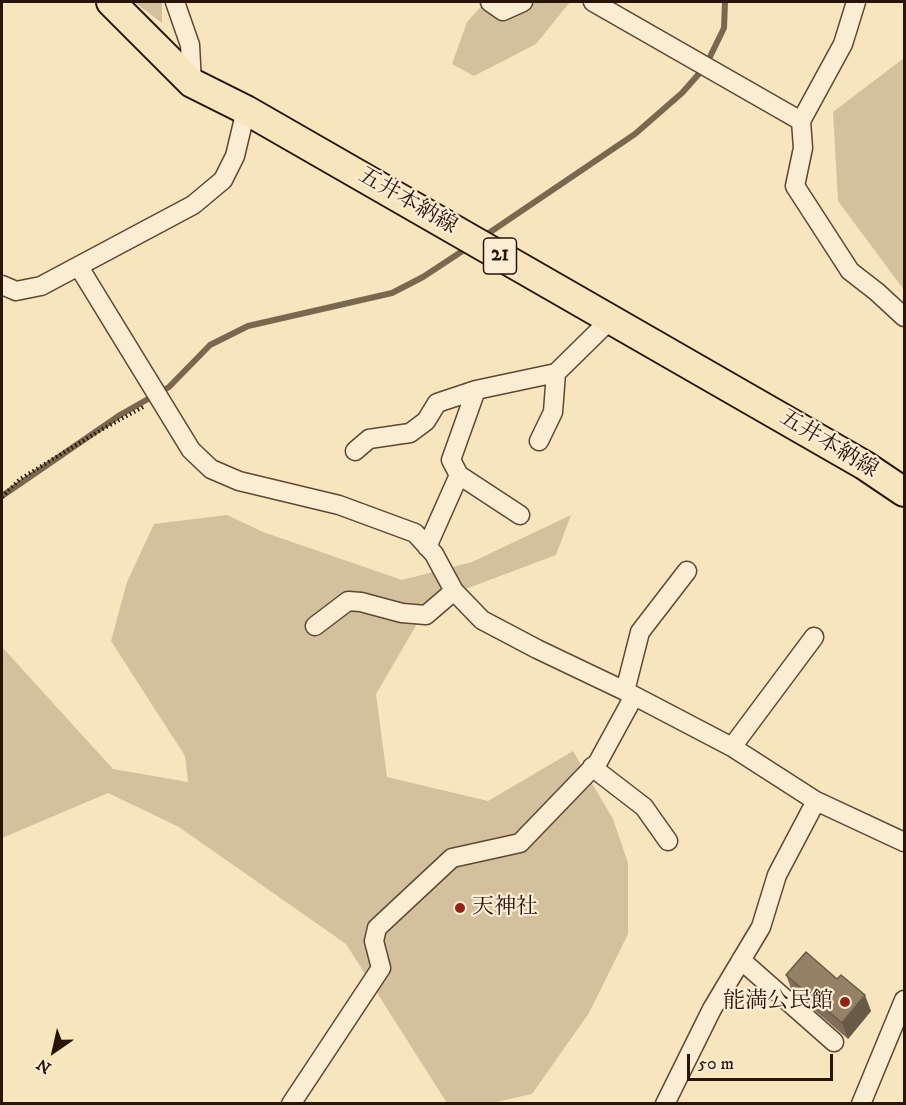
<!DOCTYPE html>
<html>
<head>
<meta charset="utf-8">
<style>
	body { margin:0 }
	#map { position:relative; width:906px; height:1105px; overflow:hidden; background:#f8e4bd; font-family:"IM FELL DW Pica",serif }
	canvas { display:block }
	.frame { position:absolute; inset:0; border:3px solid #2b1307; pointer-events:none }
	.north { position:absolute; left:24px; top:1021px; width:60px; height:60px; -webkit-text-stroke:4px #faedd4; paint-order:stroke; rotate:214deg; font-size:16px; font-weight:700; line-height:24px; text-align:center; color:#2b1307 }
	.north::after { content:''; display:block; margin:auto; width:21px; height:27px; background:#2b1307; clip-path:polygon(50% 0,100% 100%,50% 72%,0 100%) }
	.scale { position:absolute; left:687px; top:1054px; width:146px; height:27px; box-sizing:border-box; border:3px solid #2b1307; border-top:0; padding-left:8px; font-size:18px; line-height:21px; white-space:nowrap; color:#2b1307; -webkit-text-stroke:4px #faedd4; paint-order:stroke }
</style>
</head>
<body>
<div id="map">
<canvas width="906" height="1105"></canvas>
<div class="frame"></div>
<div class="north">N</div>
<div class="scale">50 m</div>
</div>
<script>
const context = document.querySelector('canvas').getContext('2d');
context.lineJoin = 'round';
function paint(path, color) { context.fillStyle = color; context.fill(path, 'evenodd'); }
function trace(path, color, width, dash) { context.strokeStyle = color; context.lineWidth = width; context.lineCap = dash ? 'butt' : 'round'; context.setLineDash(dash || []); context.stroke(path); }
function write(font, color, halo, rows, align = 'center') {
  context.font = font + ' "IM FELL DW Pica","Noto Serif JP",serif'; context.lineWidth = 4.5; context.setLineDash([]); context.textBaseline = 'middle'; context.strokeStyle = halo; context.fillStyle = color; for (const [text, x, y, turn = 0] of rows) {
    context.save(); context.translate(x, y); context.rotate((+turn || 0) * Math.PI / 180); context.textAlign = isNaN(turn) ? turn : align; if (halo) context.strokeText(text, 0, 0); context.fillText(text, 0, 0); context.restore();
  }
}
paint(new Path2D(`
	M134 2H162V23Z
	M485 2H570L536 44 474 76 452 64 467 22Z
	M904 58V290L838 201 833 112Z
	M227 515 263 532 402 580 472 562 571 515 556 555 447 596 421 617 376 694 387 777 488 801 573 751 613 819 628 863V934L589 1013 532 1094 492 1103H447L346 944 179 827 108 793 2 838V647L113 769 188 782 185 756 111 641 127 582 154 524Z`), '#d5c09e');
trace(new Path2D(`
	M483 237 635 134 682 93 705 67 724 28 725 2
	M2 496 120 415 169 387 210 345 248 326 392 293 423 277 467 248`), '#7c664f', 6);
const street = new Path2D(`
	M175 2 190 45 192 83
	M490 2 503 11 523 2
	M593 2 801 121
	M856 2 843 44 801 121 803 148 795 186 850 271 877 292 904 317
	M79 267 191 450 211 469 239 481 339 505 415 533 434 554 454 591 482 620 537 649 625 691 732 747 816 801 904 842
	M2 285 16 291 41 286 193 205 223 180 235 156 246 110
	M539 441 553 412 556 373
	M355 451 369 439 410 433 426 421 437 403 476 390
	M520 515 459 475 451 460 476 390 556 373 611 319
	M427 547 459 475
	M315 626 348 601 361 602 402 613 426 615 454 591
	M625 691 640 632 687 571
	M732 747 814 637
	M592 767 644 807 668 841
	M741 960 834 1042
	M291 1104 381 968 374 941 377 928 452 858 520 843 598 762 634 696
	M665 1104 712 1009 761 927 777 875 816 801
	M861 1104 904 1000`);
const primary = new Path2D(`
	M111 2 192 83 246 110 864 465 904 492`);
trace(street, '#5e4734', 21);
trace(primary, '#2b1307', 32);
trace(new Path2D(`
	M2 497 20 479 101 430 145 406`), '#2b1307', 4, [1.5, 3]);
trace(street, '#faedd4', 18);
trace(primary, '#f8e4bd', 28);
paint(new Path2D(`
	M786 975 837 979 871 1011 848 1039 792 991Z`), '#816e58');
paint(new Path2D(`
	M865 995 871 1011 848 1039 842 1023Z`), '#695a47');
const building = new Path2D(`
	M806 952 837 979 841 975 865 995 842 1023 786 975Z`);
paint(building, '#968066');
trace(building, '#695a47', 1.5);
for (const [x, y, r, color] of [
	[460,908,6,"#8f2418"],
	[845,1002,6,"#8f2418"]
]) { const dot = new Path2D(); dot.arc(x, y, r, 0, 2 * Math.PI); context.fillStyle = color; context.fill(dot); trace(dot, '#faedd4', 2); }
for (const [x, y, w] of [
	[500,256,33]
]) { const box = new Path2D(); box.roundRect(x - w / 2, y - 18, w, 36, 4.5); context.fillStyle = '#faedd4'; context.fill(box); trace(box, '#2b1307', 1.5); }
write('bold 21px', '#2b1307', null, [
	["21",500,256]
]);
write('22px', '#2b1307', '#faedd4', [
	["五井本納線",407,202,30],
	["五井本納線",828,445,31]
]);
write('22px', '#2b1307', '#faedd4', [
	["天神社",472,908],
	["能満公民館",833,1002,"right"]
], 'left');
</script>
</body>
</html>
